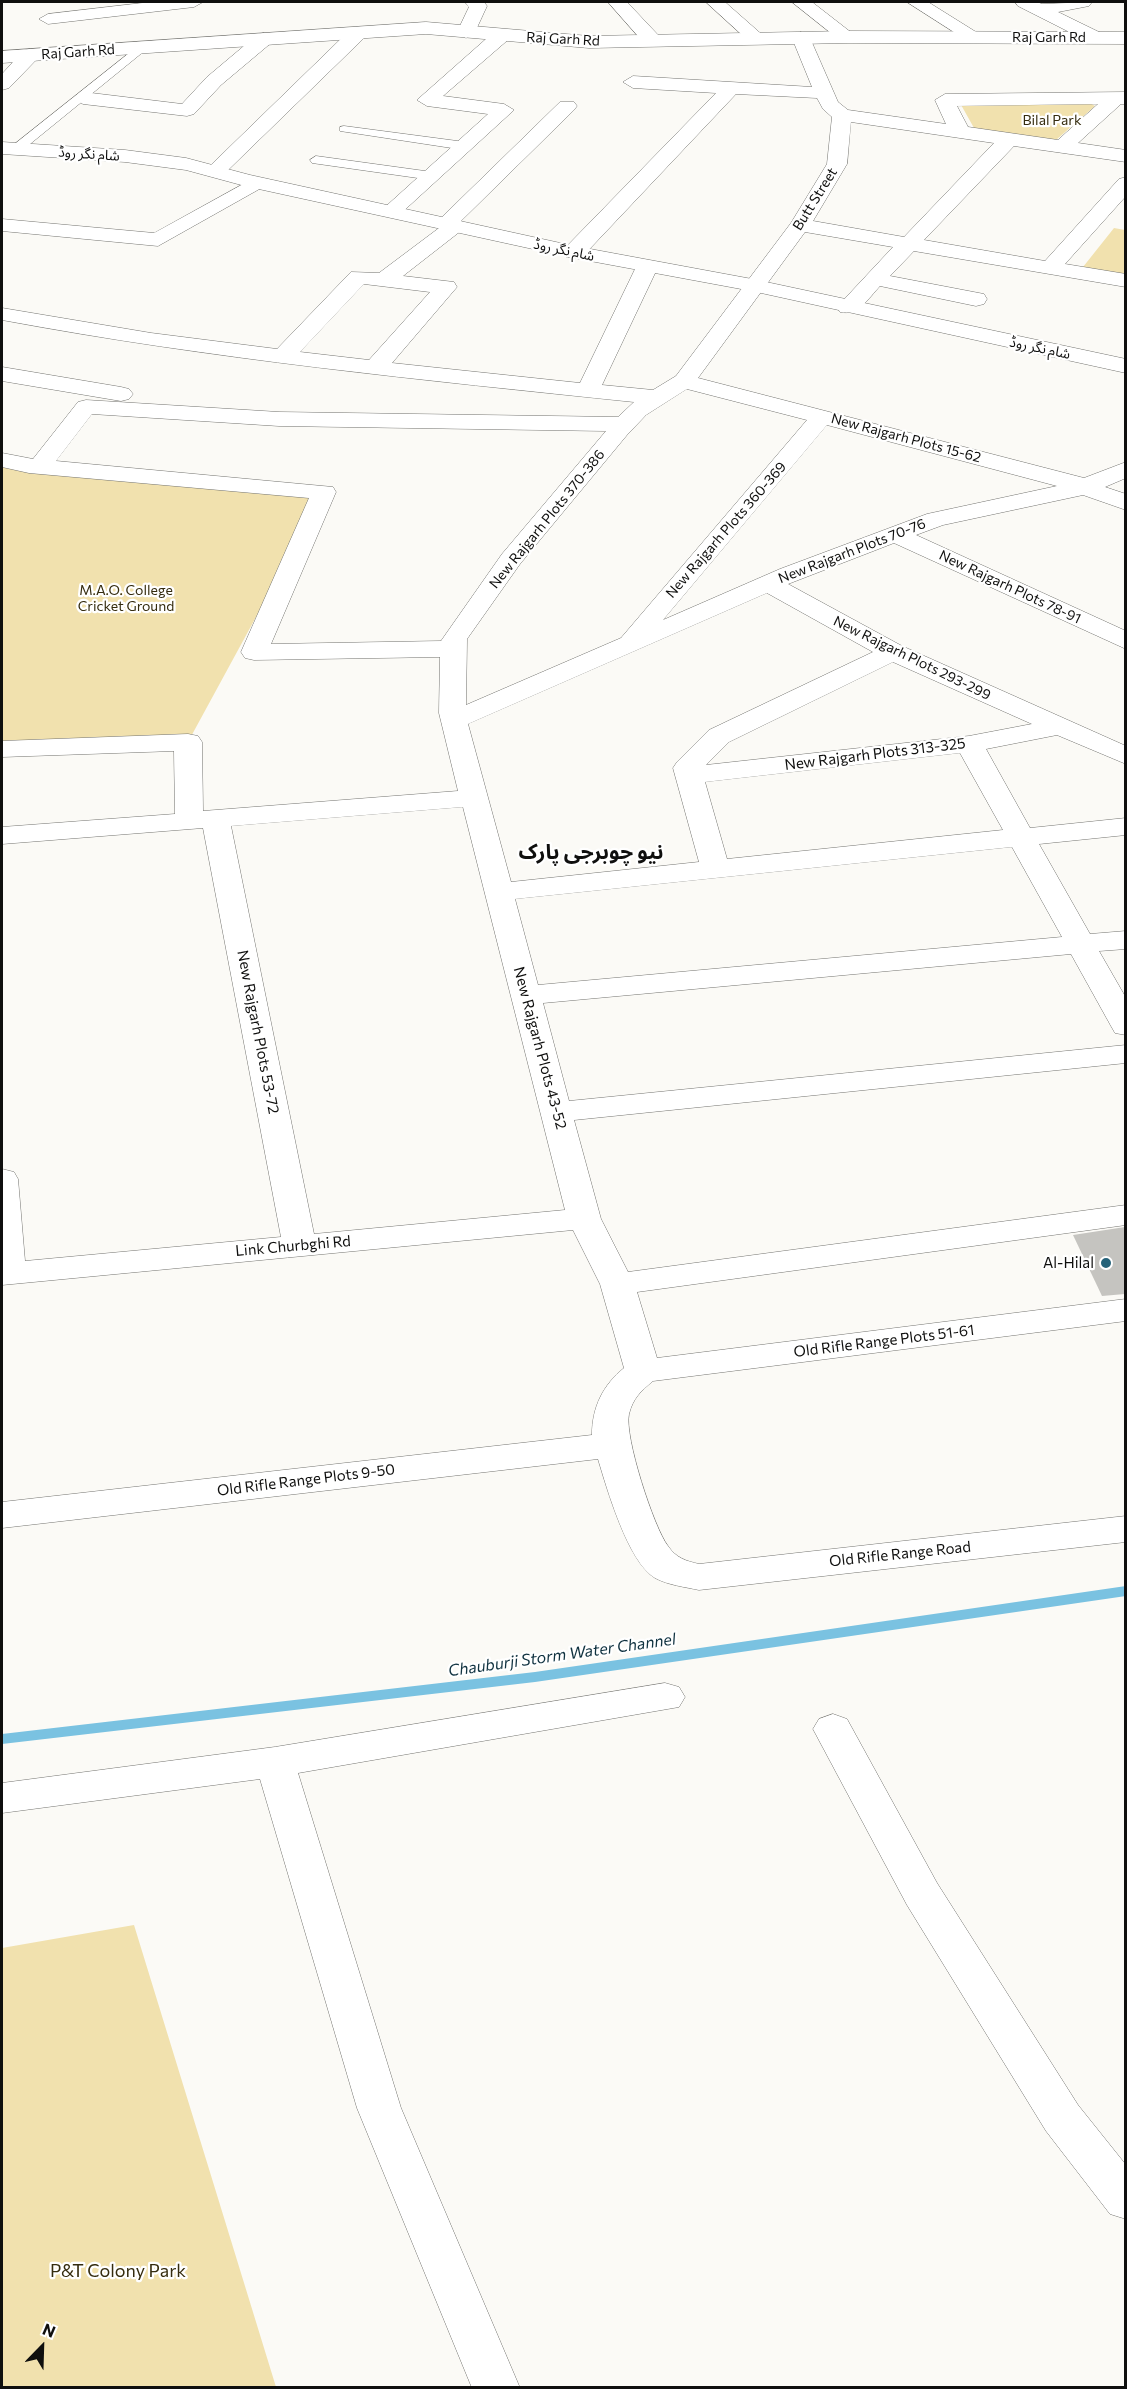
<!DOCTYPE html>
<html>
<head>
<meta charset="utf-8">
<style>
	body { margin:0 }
	#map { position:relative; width:1127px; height:2389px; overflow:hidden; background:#fbfaf6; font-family:Commissioner,sans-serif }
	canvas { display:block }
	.frame { position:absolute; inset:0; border:3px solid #0f0f0e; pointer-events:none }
	.north { position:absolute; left:12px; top:2317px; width:60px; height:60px; -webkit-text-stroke:4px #fff; paint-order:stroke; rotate:23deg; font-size:16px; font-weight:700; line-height:24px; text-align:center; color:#0f0f0e }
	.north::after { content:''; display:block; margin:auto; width:21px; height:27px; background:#0f0f0e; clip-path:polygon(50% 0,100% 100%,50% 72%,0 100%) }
</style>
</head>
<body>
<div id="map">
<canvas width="1127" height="2389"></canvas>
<div class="frame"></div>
<div class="north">N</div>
</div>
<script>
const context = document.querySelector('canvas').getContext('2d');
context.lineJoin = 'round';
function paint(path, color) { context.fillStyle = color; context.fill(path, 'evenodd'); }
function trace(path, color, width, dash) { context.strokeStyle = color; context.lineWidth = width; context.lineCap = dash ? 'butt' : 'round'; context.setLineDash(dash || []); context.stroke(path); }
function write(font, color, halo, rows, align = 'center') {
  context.font = font + ' Commissioner,"Noto Sans Arabic",sans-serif'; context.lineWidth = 4.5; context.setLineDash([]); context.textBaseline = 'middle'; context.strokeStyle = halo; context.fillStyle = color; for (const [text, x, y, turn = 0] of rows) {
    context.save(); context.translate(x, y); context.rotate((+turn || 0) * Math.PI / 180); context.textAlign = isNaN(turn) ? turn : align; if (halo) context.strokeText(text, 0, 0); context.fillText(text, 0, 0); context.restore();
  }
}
paint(new Path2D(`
	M1088 102 1095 106 1056 140 974 128 960 103Z
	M1114 228 1125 230V275L1083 267Z
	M2 459 39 467 324 492 188 742 2 749Z
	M134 1925 276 2387H2V1948Z`), '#f1e1ae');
paint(new Path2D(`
	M1126 1586V1596L535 1682 2 1744V1734L535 1672Z`), '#7ac2e1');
paint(new Path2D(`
	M1125 1227V1294L1102 1296 1073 1235Z`), '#c5c4c0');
const service = new Path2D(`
	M138 46 148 48 19 153H11V147Z
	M344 126 465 142 471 146 465 150 340 131V127Z
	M316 156 432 172 438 176 432 180 312 163 310 160Z`);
const minor = new Path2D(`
	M151 2H203L194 7 48 24 39 19 48 14Z
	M465 2H484L487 6 475 32 466 38 457 32 469 7Z
	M608 2H627L659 36 661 40 659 44H645Z
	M706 2H725L767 39 765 43H751Z
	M792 2H812L857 37 855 41H841Z
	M907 2H928L984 37 982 41H968Z
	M1015 2H1037L1042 4 1092 2 1089 6 1058 12 1101 33 1103 37 1101 41H1087L1018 6Z
	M358 27 365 29 367 33 365 37 224 174H210L207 170 210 166 351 29Z
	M502 29 509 31 511 35 509 39 443 96 504 104 514 110 398 216H384L381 212 384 208 488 114 427 106 417 100 495 31Z
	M801 32 810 38 838 102 848 110 946 124 935 100 945 94 1126 92V104H1121L1078 143 1126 150V162L1014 146 924 240 1045 261 1119 179 1126 177V196L1065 264 1126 274V287L914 251 890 276 984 294 987 299 984 304 976 306 880 286C868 299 858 316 840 312L837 307 893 247 805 232 698 378 1084 478 1126 462V478L1105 487 1126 494V510L1083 495 943 525 916 535 1126 631V649L894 543 788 584 902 646 1126 746V764L1057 735 986 749 1030 828 1126 818V835L1039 844 1090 934 1126 931V949L1099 951 1126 998V1035L1115 1033 1111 1026 1071 954 543 1003 569 1101 1126 1045V1063L574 1120 601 1219 628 1272 1126 1205V1225L637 1292 657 1358 1126 1299V1321L653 1381C641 1391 633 1398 629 1414 624 1436 654 1528 668 1546 676 1558 686 1561 699 1564L1126 1516V1542L699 1590C685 1587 668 1585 655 1578 628 1562 607 1489 598 1459L2 1528V1502L592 1435C592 1407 603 1385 624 1368L600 1284 573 1230 2 1285V1169L14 1172 18 1179 25 1261 281 1237 203 828 2 844V827L175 814 174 751 2 757V741L188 734 198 736 202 742 203 811 458 791 439 713 440 657 254 660 245 658 241 652 309 498 29 473 2 467V453L33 459 78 402 86 400 279 412 618 417 634 402C423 380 211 359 2 320V308L151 333 277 349 351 272 379 273 439 228 436 224 439 220 560 102H574L577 106 574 110 461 221 465 226 462 230 403 276 454 282 457 287 392 363 580 383 636 267 639 262H655L658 267 602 385 653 390 676 376 791 223 827 164 832 117 823 109 817 98 736 94 582 257H566L563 252 566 247 716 93 633 88 623 82 633 76 812 87 792 38ZM1098 104 1058 140 968 127 957 106ZM851 122 994 143 904 237 813 221 847 164ZM364 284 430 292 369 360 300 352ZM687 389 807 420 621 638 466 705 467 639 520 564 627 435 646 415ZM92 414 279 426 606 431 502 554 441 641 271 644 336 492 333 487 56 461ZM827 425 1057 486 927 514 780 569 663 620ZM767 593 873 652 709 730 677 762 673 768 699 862 511 882 468 724ZM893 662 1032 724 969 736 706 765 729 742ZM960 753 1003 830 727 859 705 782ZM463 807 565 1210 314 1234 231 826ZM1012 847 1062 937 538 985 515 899Z
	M264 33 273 39 271 43 221 85 194 114 187 116 83 104 73 98 83 92 182 104 207 77 257 35Z
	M30 49 39 55 37 59 9 88 2 90V74L23 51Z
	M256 177 263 179 266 183 263 187 158 246 2 231V219L154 233Z
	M2 367 121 387 129 389 133 394 129 399 121 401 2 381Z
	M665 1683 679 1687 685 1697 679 1707 298 1773 401 2108 520 2388H472L357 2108 260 1779 2 1813V1783L275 1747Z
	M833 1714 847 1719 937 1883 1078 2105 1126 2165V2219L1110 2214 1046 2131 907 1905 813 1729 819 1719Z`);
const tertiary = new Path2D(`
	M426 22 589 36 848 31 1126 32V44L848 43 589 48 426 34 2 63V51Z`);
const secondary = new Path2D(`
	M2 142 125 150 186 158 250 175 574 246 752 279 1126 359V373L752 291 574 258 245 186 186 170 125 162 2 154Z`);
trace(service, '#747470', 1);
trace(minor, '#747470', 1);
trace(tertiary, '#747470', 1);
trace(secondary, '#747470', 1);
paint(service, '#fff');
paint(minor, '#fff');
paint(tertiary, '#fff');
paint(secondary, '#fff');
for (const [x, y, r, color] of [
	[1106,1263,6,"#256279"]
]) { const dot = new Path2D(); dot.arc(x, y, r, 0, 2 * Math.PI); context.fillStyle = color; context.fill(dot); trace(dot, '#fff', 2); }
write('14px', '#0f0f0e', '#fff', [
	["Raj Garh Rd",1049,37],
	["Raj Garh Rd",563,39,3],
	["Raj Garh Rd",78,52,-4],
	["شام نگر روڈ",89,154,4],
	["Butt Street",815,199,-58],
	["شام نگر روڈ",564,250,12],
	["شام نگر روڈ",1040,348,12],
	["New Rajgarh Plots 15-62",906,438,15],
	["New Rajgarh Plots 370-386",547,519,-51],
	["New Rajgarh Plots 360-369",726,530,-49],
	["New Rajgarh Plots 70-76",852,551,-21],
	["New Rajgarh Plots 78-91",1010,587,25],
	["New Rajgarh Plots 293-299",912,658,26]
]);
write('14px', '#352c0f', '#fff', [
	["Bilal Park",1052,120],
	["M.A.O. College",126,590],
	["Cricket Ground",126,606]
]);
write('15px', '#0f0f0e', '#fff', [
	["New Rajgarh Plots 313-325",875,754,-7],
	["New Rajgarh Plots 53-72",258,1032,79],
	["New Rajgarh Plots 43-52",540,1048,75],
	["Link Churbghi Rd",293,1246,-5],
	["Old Rifle Range Plots 51-61",884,1341,-7],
	["Old Rifle Range Plots 9-50",306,1480,-7],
	["Old Rifle Range Road",900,1554,-6]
]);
write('15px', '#0f0f0e', '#fff', [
	["Al-Hilal",1094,1263]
], 'right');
write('italic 16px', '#103240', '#fff', [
	["Chauburji Storm Water Channel",562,1655,-8]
]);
write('18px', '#352c0f', '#fff', [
	["P&T Colony Park",118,2271]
]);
write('bold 21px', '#0f0f0e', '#fff', [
	["نیو چوبرجی پارک",591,852]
]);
</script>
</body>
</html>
